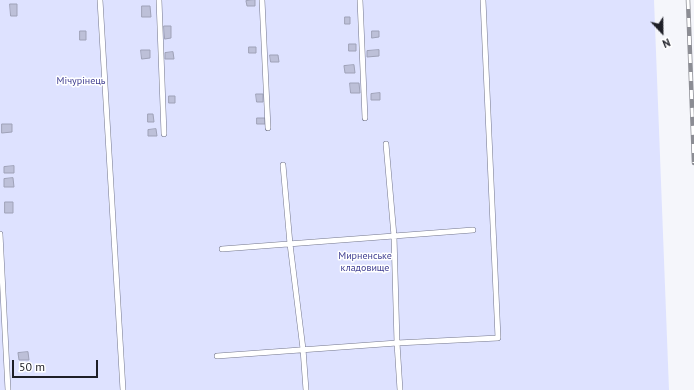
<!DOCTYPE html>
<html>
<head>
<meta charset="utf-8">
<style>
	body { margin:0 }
	#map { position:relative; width:694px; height:390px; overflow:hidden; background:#f5f6fb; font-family:"PT Sans",sans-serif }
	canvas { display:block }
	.north { position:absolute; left:642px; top:12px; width:40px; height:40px; -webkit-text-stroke:3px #fff; paint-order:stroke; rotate:158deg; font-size:11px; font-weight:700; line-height:16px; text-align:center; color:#1e1f27 }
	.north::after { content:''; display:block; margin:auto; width:14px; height:18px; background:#1e1f27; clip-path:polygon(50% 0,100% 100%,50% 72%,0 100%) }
	.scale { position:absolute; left:12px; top:360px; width:86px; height:18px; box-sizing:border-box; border:2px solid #1e1f27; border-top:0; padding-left:5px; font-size:12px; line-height:14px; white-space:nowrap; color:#1e1f27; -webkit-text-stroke:3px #fff; paint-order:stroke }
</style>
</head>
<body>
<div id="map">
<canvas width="694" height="390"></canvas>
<div class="north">N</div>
<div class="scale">50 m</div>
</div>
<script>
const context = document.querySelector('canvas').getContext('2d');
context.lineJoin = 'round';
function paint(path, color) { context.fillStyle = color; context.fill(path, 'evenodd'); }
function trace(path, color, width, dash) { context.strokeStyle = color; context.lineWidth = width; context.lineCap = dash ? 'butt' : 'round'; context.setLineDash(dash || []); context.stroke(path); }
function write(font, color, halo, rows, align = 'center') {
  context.font = font + ' "PT Sans",sans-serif'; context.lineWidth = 3; context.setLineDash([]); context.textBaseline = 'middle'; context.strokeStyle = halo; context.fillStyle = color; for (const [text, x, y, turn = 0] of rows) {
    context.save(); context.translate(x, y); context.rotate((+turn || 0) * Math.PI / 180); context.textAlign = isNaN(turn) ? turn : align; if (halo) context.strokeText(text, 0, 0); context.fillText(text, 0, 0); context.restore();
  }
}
paint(new Path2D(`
	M0 0H654L669 390H0Z`), '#dee2ff');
const building = new Path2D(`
	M255 0V6H247L246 1Z
	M10 4H17V16H11Z
	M142 6H150L151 17H142Z
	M345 17H350V24H345Z
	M164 26H171V38L165 39Z
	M80 31H86V40H80Z
	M372 31H379V37L372 38Z
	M349 44H356V51H349Z
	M249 47H256V53H249Z
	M141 50H150V58L142 59Z
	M379 50V56L367 57V51Z
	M173 52 174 59H165V53Z
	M270 55H278L279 62H271Z
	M354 65 355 73H345L344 66Z
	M350 83H359L360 93H351Z
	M380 93V100H371V94Z
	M256 94H263V102H257Z
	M169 96H175V103H169Z
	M148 114H153L154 122H148Z
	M257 118H265V124H257Z
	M2 124H12V132L2 133Z
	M156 129 157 136H148V130Z
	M14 166V173H4V167Z
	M13 178 14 187H4V179Z
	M5 202H13V213H5Z
	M28 352 29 360H19L18 353Z`);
paint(building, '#bdc0d8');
trace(building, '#9fa2b8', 1);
const service = new Path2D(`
	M100 0 123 390
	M159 0 164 134
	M262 0 268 128
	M360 0 365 118
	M386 144 394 236 397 343 400 390
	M283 165 290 244 303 349 306 390
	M0 234 8 390
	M222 249 473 230
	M217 356 397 343 498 338 483 0`);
trace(service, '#74778c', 6);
trace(service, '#fff', 5);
const rail = new Path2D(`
	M688 0 694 163`);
trace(rail, '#8c8d94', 4.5);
trace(rail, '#fff', 3, [9]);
write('10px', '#424193', '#fff', [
	["Мічурінець",81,81],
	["Мирненське",365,256],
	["кладовище",365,268]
]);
</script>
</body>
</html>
